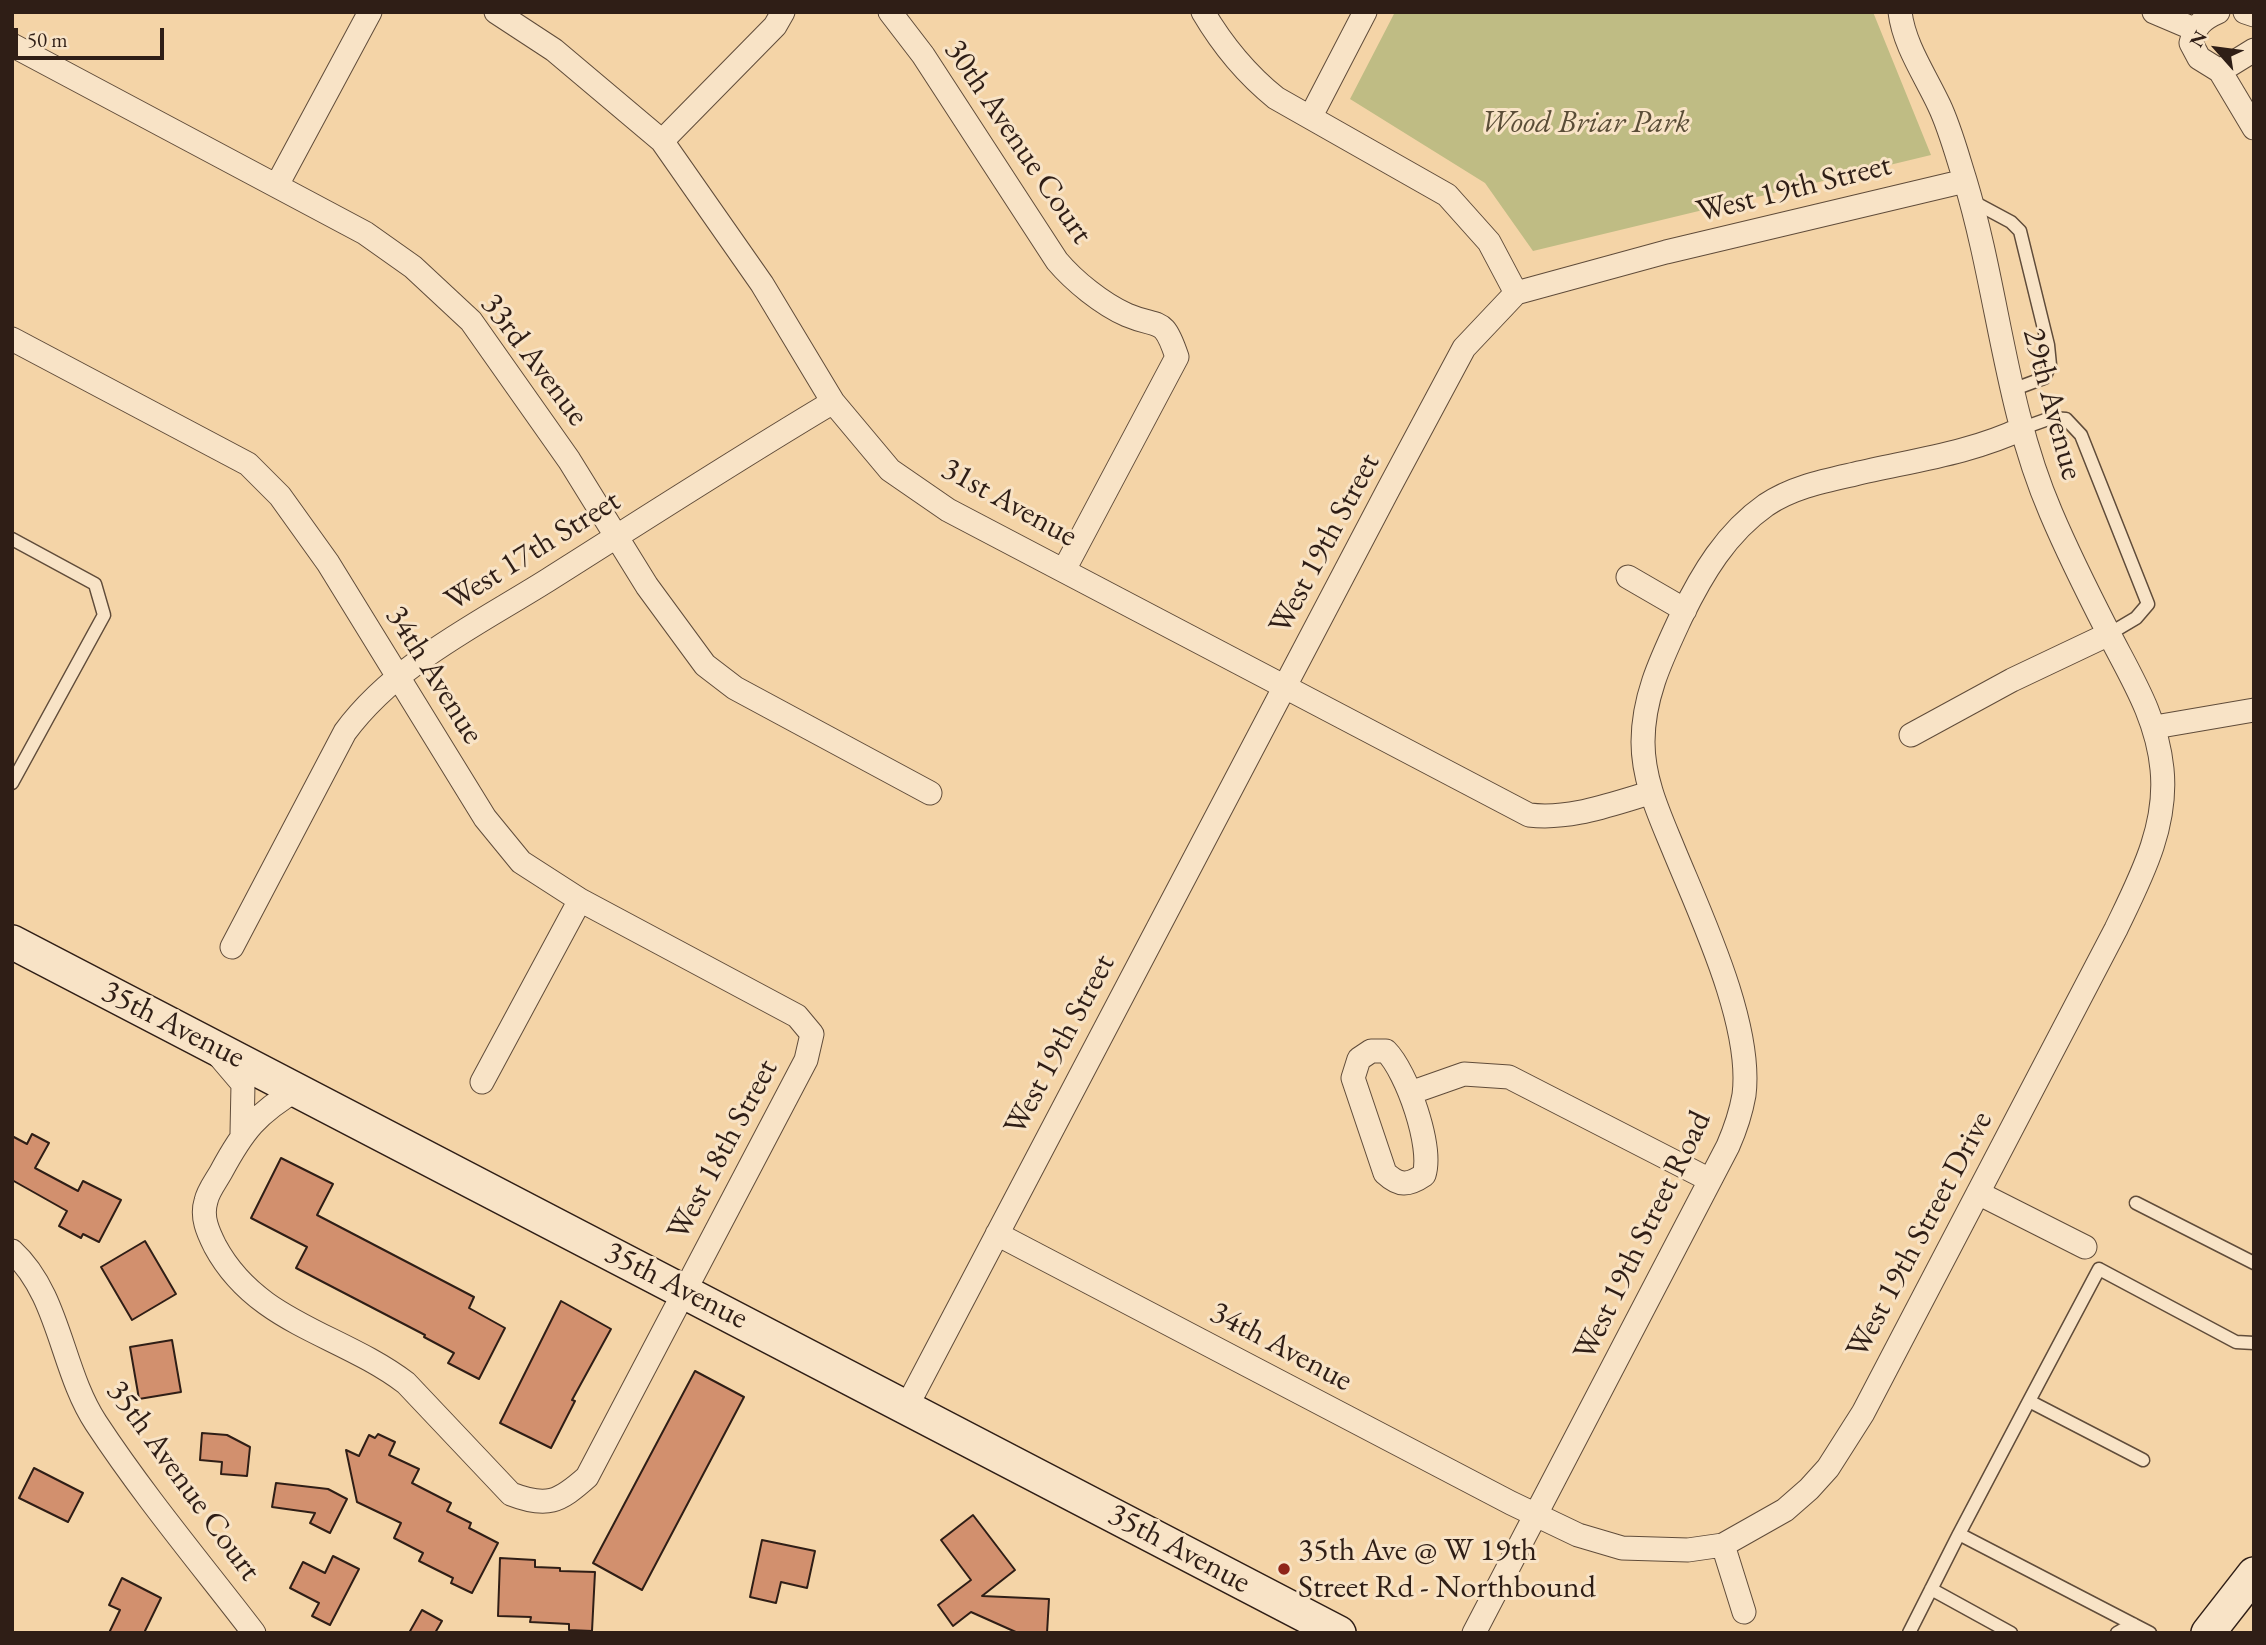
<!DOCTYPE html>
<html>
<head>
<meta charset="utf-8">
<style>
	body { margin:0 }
	#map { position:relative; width:2266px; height:1645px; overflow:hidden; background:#f4d4a7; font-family:"EB Garamond",serif }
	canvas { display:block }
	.frame { position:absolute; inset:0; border:14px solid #2f1e16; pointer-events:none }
	.north { position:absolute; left:2182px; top:14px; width:70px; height:70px; -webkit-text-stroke:5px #f8e3c6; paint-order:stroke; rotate:298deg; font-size:19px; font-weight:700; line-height:28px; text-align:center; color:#2f1e16 }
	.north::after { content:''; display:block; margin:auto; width:24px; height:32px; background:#2f1e16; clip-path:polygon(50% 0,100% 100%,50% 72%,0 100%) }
	.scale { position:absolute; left:14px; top:28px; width:150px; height:32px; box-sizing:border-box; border:4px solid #2f1e16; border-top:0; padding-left:9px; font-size:21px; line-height:24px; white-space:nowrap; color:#2f1e16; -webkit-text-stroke:5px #f8e3c6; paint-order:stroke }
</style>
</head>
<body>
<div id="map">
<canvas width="2266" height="1645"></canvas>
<div class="frame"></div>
<div class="north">N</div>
<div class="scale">50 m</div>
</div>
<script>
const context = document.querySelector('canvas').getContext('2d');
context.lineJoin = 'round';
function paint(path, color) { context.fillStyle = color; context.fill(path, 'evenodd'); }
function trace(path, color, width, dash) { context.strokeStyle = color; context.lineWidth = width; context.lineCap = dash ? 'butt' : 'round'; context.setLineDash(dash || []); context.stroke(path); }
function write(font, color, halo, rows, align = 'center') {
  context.font = font + ' "EB Garamond",serif'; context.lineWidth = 6; context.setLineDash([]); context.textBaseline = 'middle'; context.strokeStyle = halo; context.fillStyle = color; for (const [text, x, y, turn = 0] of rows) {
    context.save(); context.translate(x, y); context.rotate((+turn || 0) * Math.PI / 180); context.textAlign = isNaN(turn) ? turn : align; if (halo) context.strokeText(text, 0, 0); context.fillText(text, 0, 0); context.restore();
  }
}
paint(new Path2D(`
	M1395 12H1873L1931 155 1533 251 1485 183 1350 99Z`), '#bfbc84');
const building = new Path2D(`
	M32 1134 49 1143 35 1168 78 1191 83 1181 121 1200 99 1242 83 1234 81 1238 59 1226 67 1211 12 1180V1136L27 1144Z
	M281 1158 333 1184 317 1215 474 1297 469 1308 505 1328 479 1379 448 1363 454 1353 424 1337 425 1335 296 1268 307 1247 251 1218Z
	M145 1241 176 1294 132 1320 101 1267Z
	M561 1301 611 1329 572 1400 575 1401 551 1448 500 1423Z
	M172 1340 181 1392 139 1399 130 1347Z
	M695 1371 744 1397 642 1590 593 1563Z
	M202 1433 227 1435 250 1447 247 1476 221 1474 222 1462 200 1460Z
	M378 1434 395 1442 389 1455 419 1469 412 1483 451 1503 447 1511 471 1523 469 1528 498 1543 472 1593 451 1583 453 1578 419 1561 423 1553 394 1538 401 1523 357 1502 346 1450 359 1456 369 1435 375 1438Z
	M34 1468 83 1493 68 1522 19 1498Z
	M276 1483 328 1489 347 1499 330 1533 310 1523 315 1513 272 1507Z
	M973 1515 1015 1570 982 1596 1049 1599 1047 1633H1018L971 1612 953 1626 938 1605 971 1580 941 1540Z
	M762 1540 815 1551 807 1588 781 1582 776 1603 750 1597Z
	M333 1556 359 1569 330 1625 312 1616 319 1603 290 1588 303 1562 325 1573Z
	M500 1558 535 1560V1567L560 1568V1571L595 1572 592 1631 569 1630V1624L530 1622 531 1617 498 1616Z
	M122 1578 161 1598 144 1633H109L120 1610 109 1605Z
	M422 1610 442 1621 435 1633H409Z`);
paint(building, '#d2906e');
trace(building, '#2f1e16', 2);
const lane = new Path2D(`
	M1970 200 2011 222 2020 231 2048 345 2050 365 2044 378 2012 390
	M2023 428 2051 418 2066 419 2081 435 2148 604 2136 618 2109 634
	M12 539 95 584 104 615 12 783
	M2136 1203 2254 1263
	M2029 1401 2099 1269 2236 1342 2254 1343
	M1959 1534 2029 1401 2143 1460
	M1931 1589 2011 1633
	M1909 1633 1959 1534 2150 1633
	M2117 1633 2133 1624`);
const street = new Path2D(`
	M496 12 554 50 662 141 762 284 833 402 890 470 948 510 1529 815C1571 820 1611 804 1650 793
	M890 12 923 55 1057 261C1074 281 1102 304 1127 315 1160 329 1163 315 1177 357L1064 570
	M1203 12C1223 46 1245 73 1276 98L1447 195 1489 242 1516 293
	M2154 12 2194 29
	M2218 12C2202 19 2195 26 2191 43L2199 58 2220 71 2254 128
	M2245 12 2254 15
	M12 45 365 233 413 267 471 321 569 460 647 586 705 665 735 688 930 793
	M2220 71 2254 50
	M1311 116 1365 12
	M662 141 775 26 783 12
	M277 185 370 12
	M12 339 248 464 280 496 328 563 485 818 521 862 580 900 797 1016 812 1034 806 1060 587 1477C559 1502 547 1508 511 1494L406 1383C340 1333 257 1324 215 1246 208 1232 201 1217 206 1201 208 1191 216 1181 221 1172 243 1131 257 1113 298 1089
	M1628 577 1685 610
	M2155 727 2254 710
	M1911 735 2012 680 2109 634
	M232 947 345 732C395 664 478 624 548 580 643 520 737 459 833 402
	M1371 1051H1386C1407 1072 1433 1147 1424 1175 1408 1186 1399 1186 1385 1173L1353 1078 1359 1059Z
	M220 1057 243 1084 242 1133
	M482 1082 580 900
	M1410 1093 1464 1074 1509 1077 1710 1180
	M1978 1193 2085 1247
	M997 1234 1511 1503 1578 1535 1622 1548 1688 1550 1723 1545 1785 1510 1809 1489 1828 1468 1863 1413 2116 929C2140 879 2168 827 2162 769 2157 717 2131 677 2108 632 2088 593 2068 553 2051 513 2005 407 1998 289 1965 180 1957 155 1950 128 1939 105 1925 75 1904 45 1900 12
	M12 1251C60 1295 61 1370 96 1423 144 1496 201 1564 254 1633
	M907 1406 1388 490 1464 348 1516 293 1666 252 1965 181
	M1723 1545 1744 1612
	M1474 1633 1728 1146C1735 1130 1741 1112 1744 1095 1753 1024 1700 914 1673 848 1659 814 1643 780 1643 742 1643 696 1662 658 1681 617 1702 574 1726 533 1766 505 1793 487 1824 481 1855 474 1910 461 1972 453 2023 428`);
const secondary = new Path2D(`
	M12 942 1339 1633
	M2208 1633 2254 1574`);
trace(lane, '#604c3a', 15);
trace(street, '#604c3a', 25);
trace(secondary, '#2f1e16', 36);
trace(lane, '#f8e3c6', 12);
trace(street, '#f8e3c6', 23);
trace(secondary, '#f8e3c6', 33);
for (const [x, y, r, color] of [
	[1284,1569,7,"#8f2418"]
]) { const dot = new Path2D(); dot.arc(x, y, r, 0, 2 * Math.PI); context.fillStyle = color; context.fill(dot); trace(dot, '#f8e3c6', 2.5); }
write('italic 32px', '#5a4d37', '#f8e3c6', [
	["Wood Briar Park",1585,123]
]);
write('32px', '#2f1e16', '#f8e3c6', [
	["30th Avenue Court",1018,142,56],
	["West 19th Street",1794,189,-14],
	["33rd Avenue",534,360,53],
	["29th Avenue",2052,404,75],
	["31st Avenue",1009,503,29],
	["West 19th Street",1325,544,-62],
	["West 17th Street",533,551,-32],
	["34th Avenue",434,675,58],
	["35th Avenue",173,1025,27],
	["West 19th Street",1060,1045,-62],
	["West 18th Street",723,1150,-62],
	["West 19th Street Drive",1920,1235,-62],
	["West 19th Street Road",1643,1236,-64],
	["35th Avenue",676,1286,27],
	["34th Avenue",1281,1347,28],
	["35th Avenue Court",183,1481,54],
	["35th Avenue",1179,1549,28]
]);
write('32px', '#2f1e16', '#f8e3c6', [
	["35th Ave @ W 19th",1298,1551],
	["Street Rd - Northbound",1298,1588]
], 'left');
</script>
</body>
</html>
